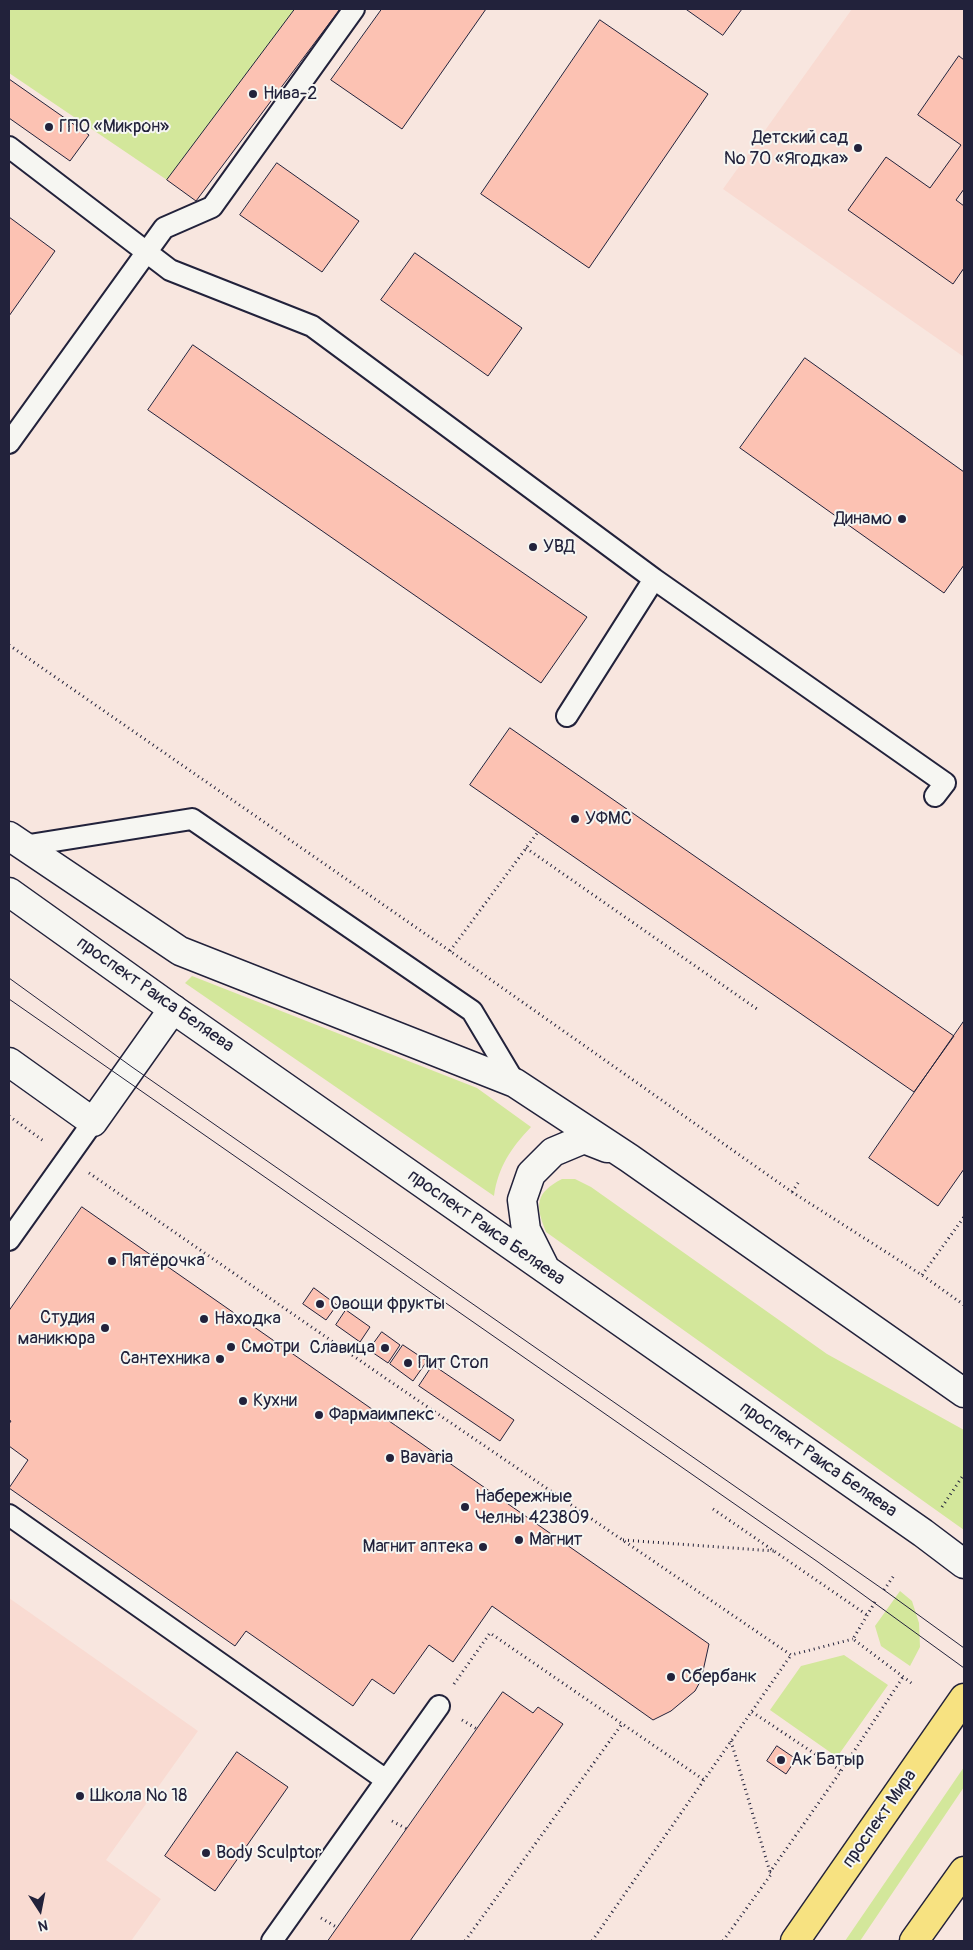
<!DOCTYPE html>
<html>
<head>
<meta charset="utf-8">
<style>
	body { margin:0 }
	#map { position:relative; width:973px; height:1950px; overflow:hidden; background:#f8e6df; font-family:Pangolin,sans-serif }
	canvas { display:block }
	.frame { position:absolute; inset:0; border:10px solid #22223b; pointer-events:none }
	.north { position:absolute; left:15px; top:1885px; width:50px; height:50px; -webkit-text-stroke:4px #f6f6f2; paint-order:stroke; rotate:169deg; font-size:14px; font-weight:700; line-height:20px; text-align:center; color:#22223b }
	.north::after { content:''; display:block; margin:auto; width:18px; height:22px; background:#22223b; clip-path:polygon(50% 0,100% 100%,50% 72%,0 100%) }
</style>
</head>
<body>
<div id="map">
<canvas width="973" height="1950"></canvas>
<div class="frame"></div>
<div class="north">N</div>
</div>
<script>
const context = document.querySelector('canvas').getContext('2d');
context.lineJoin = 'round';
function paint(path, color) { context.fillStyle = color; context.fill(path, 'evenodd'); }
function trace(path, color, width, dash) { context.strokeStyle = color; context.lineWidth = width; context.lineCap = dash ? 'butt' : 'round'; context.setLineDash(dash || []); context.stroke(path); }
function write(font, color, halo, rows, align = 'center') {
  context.font = font + ' Pangolin,sans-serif'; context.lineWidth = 4; context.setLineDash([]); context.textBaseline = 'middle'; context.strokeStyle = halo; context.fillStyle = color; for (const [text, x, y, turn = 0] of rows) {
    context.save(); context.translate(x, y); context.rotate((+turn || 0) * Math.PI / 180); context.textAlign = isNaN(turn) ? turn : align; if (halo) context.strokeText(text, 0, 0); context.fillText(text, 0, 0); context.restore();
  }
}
paint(new Path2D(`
	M852 9H964V357L723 189Z
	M9 1598 198 1731 106 1860 161 1899 131 1941H9Z`), '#f9dbd2');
paint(new Path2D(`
	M9 9H295L167 180 9 73Z
	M192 976 477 1088 531 1127C511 1148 498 1167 494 1196L185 983Z
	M562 1179H575L591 1187 827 1354 964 1430V1530L546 1232C535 1205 535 1193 562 1179Z
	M900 1591 912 1601 919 1623 920 1647 910 1666 881 1646 875 1626Z
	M844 1655 888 1685 837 1757 770 1710 801 1666Z
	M964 1767V1787L860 1941H845Z`), '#d3e79b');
const building = new Path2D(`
	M295 9H340L196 201 167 180Z
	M382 9H486L402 129 331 80Z
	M686 9H742L723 35Z
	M600 20 708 94 589 268 481 194Z
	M959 56 964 60V189L956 200 964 206V268L953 284 848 210 886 157 930 188 961 145 918 115Z
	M9 79 89 135 70 161 9 118Z
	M277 163 359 221 322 272 240 215Z
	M9 217 55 251 9 316Z
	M415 253 522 328 488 376 381 300Z
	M193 345 587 617 541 683 148 410Z
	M805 358 964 472V565L944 593 740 448Z
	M510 728 954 1036 914 1092 470 785Z
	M964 1021V1169L938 1206 869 1158Z
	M82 1207 709 1644 701 1680 695 1691 671 1711 653 1720 492 1606 453 1662 429 1645 394 1694 372 1679 353 1706 246 1631 235 1646 9 1488 28 1460 9 1446V1424L11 1421 9 1420V1311Z
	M314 1288 337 1305 326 1320 303 1304Z
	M346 1310 370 1327 360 1342 336 1325Z
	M382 1332 400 1345 388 1363 369 1350Z
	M403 1345 427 1361 413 1381 390 1364Z
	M433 1365 514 1420 500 1441 419 1386Z
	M503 1692 533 1713 538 1707 563 1724 410 1941H328Z
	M777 1746 796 1759 786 1774 767 1761Z
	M237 1752 288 1787 215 1891 165 1856Z`);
paint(building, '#fcc2b3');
trace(building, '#22223b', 1);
const lane = new Path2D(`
	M9 147 170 270 312 326 654 579 945 783 935 796
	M9 443 164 228 212 207 354 9
	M567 716 654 579
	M23 846 192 819 472 1011 515 1083
	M9 1240 93 1122
	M9 1515 386 1780
	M272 1941 439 1706`);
const street = new Path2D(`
	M9 1062 93 1122 173 1009`);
const secondary = new Path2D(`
	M9 836 180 951 515 1083 629 1158 964 1393
	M9 892 173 1009 923 1533 964 1564
	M544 1266 526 1230 522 1200 531 1174 553 1152 584 1139 607 1148`);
const primary = new Path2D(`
	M795 1941 964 1698
	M914 1941 964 1871`);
trace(lane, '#22223b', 24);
trace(street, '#22223b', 31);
trace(secondary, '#22223b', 31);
trace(primary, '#22223b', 31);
trace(new Path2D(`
	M9 645 450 951 792 1192 922 1275 964 1305
	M526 848 757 1009
	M450 951 538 832
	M9 1116 45 1142
	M89 1173 391 1382 791 1655 853 1639
	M792 1192 800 1180
	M922 1275 964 1217
	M942 1507 964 1474
	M713 1509 867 1615
	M623 1540 774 1551
	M884 1590 895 1574
	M875 1602 853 1639 914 1685
	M454 1684 490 1633 704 1780
	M752 1712 841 1771
	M462 1720 477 1729
	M731 1741 770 1872
	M392 1821 407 1829
	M321 1918 338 1928
	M465 1941 622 1724
	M592 1941 791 1655
	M723 1941 772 1873 770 1872 841 1771 903 1677`), '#22223b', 3, [1, 4]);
trace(lane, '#f6f6f2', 20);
trace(street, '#f6f6f2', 28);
trace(secondary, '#f6f6f2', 28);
trace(primary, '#f7e281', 28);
trace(new Path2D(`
	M9 978 132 1067 884 1590 964 1648
	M9 999 818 1562 964 1668`), '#22223b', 1);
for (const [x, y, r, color] of [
	[253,94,5,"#22223b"],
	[49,127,5,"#22223b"],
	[858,148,5,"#22223b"],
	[902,519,5,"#22223b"],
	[533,547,5,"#22223b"],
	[575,819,5,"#22223b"],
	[112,1261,5,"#22223b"],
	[320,1304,5,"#22223b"],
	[204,1319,5,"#22223b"],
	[105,1328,5,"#22223b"],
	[231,1347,5,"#22223b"],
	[385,1348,5,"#22223b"],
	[220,1359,5,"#22223b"],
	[408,1363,5,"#22223b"],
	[243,1401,5,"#22223b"],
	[319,1415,5,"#22223b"],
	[390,1458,5,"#22223b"],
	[465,1507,5,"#22223b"],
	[519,1540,5,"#22223b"],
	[483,1547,5,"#22223b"],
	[671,1677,5,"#22223b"],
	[781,1760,5,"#22223b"],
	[80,1796,5,"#22223b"],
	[206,1853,5,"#22223b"]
]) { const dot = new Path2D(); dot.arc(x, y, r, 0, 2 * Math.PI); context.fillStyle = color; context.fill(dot); trace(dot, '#f6f6f2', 2); }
write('18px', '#22223b', '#f6f6f2', [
	["Нива-2",263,94],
	["ГПО «Микрон»",59,127],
	["Детский сад",848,138,"right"],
	["№ 70 «Ягодка»",848,159,"right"],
	["Динамо",892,519,"right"],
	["УВД",543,547],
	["УФМС",585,819],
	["Пятёрочка",122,1261],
	["Овощи фрукты",330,1304],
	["Студия",95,1318,"right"],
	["маникюра",95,1339,"right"],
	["Находка",214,1319],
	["Смотри",241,1347],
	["Славица",375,1348,"right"],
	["Сантехника",210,1359,"right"],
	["Пит Стоп",418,1363],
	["Кухни",253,1401],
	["Фармаимпекс",329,1415],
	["Bavaria",400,1458],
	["Набережные",475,1497],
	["Челны 423809",475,1518],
	["Магнит",529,1540],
	["Магнит аптека",473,1547,"right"],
	["Сбербанк",681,1677],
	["Ак Батыр",791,1760],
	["Школа № 18",90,1796],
	["Body Sculptor",216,1853]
], 'left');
write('18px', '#22223b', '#f6f6f2', [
	["проспект Раиса Беляева",155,995,35],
	["проспект Раиса Беляева",486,1228,35],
	["проспект Раиса Беляева",818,1460,35],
	["проспект Мира",880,1819,-55]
]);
</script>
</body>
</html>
